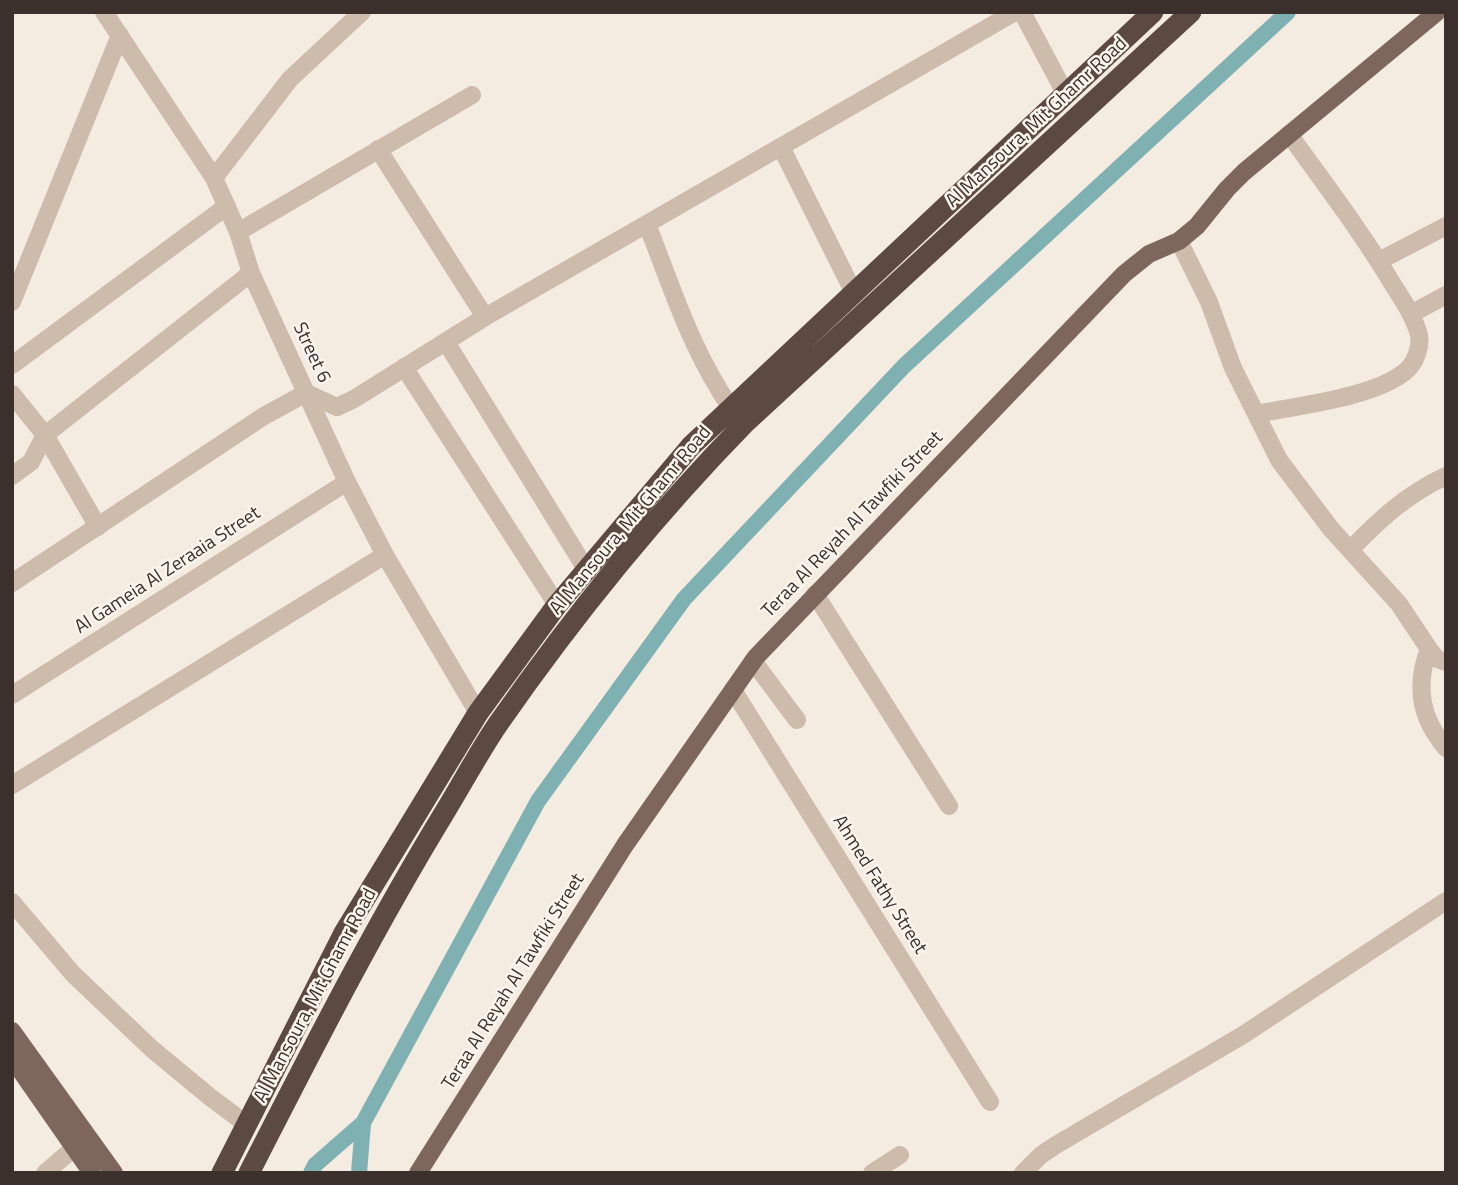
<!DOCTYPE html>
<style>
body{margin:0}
#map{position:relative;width:1458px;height:1185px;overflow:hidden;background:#f4ebe1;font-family:"Titillium Web",sans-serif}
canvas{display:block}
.frame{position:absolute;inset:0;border:14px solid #3b302b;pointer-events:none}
</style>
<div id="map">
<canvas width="1458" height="1185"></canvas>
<div class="frame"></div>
</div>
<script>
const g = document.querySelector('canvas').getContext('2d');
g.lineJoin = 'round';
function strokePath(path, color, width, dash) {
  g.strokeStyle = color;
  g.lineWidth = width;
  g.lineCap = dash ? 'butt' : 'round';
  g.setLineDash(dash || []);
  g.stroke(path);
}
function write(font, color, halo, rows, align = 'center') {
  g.font = font + ' "Titillium Web",sans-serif';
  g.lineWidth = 5;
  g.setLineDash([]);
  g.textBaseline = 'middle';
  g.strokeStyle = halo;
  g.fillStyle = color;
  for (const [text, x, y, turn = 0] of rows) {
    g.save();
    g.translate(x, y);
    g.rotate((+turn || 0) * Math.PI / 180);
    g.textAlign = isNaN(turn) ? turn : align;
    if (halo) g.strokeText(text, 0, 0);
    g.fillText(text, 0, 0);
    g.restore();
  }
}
strokePath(new Path2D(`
 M 311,1173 L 315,1165 L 363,1123 L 538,801 L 684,599 L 904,366 L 1288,12
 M 359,1173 L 363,1123`), '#7fb0b2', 16);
strokePath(new Path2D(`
 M 104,12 L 214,178 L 238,232 L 251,273 L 347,482 L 385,555 L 478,713
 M 1022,12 L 1065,93
 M 781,147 L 854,293
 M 378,149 L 485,317
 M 214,178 L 290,79 L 362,12
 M 647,224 C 672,288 692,352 731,408
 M 238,232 L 472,95
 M 1179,241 L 1209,302 L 1233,368 L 1279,460 L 1331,529 L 1399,604 L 1429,649 L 1437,659 L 1446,662
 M 1379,261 L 1446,226
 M 12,302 L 120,35
 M 1411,314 L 1446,295
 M 446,342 L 586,569
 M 12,365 L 227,206
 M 404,367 L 557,605
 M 12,394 L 45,435 L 98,527
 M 1256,414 C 1296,406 1379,397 1408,369 C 1416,361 1421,346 1419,335 C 1414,316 1402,299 1392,283 C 1361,231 1324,183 1289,134
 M 12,476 L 31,462 L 45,435 L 251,273
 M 1351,549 C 1380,519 1407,494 1446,476
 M 12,583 L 264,416 L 306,393 L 337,407 L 354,399 L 485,317 L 1015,12
 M 815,594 L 949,806
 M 1429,649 C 1415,685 1420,718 1446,748
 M 753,661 L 797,720
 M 733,690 L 990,1102
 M 12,695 L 347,482
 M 12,785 L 385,555
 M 12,902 L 73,974 L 152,1049 L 210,1097 L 246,1124
 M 45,1173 L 74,1148
 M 872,1173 L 900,1155
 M 1023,1173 L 1041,1155 L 1056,1145 L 1243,1035 L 1446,901`), '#cdbbac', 18);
strokePath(new Path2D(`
 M 12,1031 L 114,1173
 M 12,1058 L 92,1173
 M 418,1173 L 625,845 L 756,657 L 1124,274 L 1149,254 L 1179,241 L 1197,226 L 1227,189 L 1244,172 L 1437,12`), '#7d675c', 18);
strokePath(new Path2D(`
 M 222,1173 L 344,933 L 478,713 L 557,605 L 691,446 L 1153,12
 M 249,1173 C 312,1050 374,928 446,810 C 463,782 479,752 498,724 C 572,618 655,515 746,422 L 1191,12`), '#5c4a42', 21);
write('19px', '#3b302b', '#fbf5ee', [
 ["Al Mansoura, Mit Ghamr Road",1037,123,-43],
 ["Street 6",311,353,65],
 ["Al Mansoura, Mit Ghamr Road",631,521,-50],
 ["Teraa Al Reyah Al Tawfiki Street",853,525,-46],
 ["Al Gameia Al Zeraaia Street",168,571,-33],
 ["Ahmed Fathy Street",879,885,58],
 ["Teraa Al Reyah Al Tawfiki Street",514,982,-58],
 ["Al Mansoura, Mit Ghamr Road",316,996,-62]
]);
</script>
